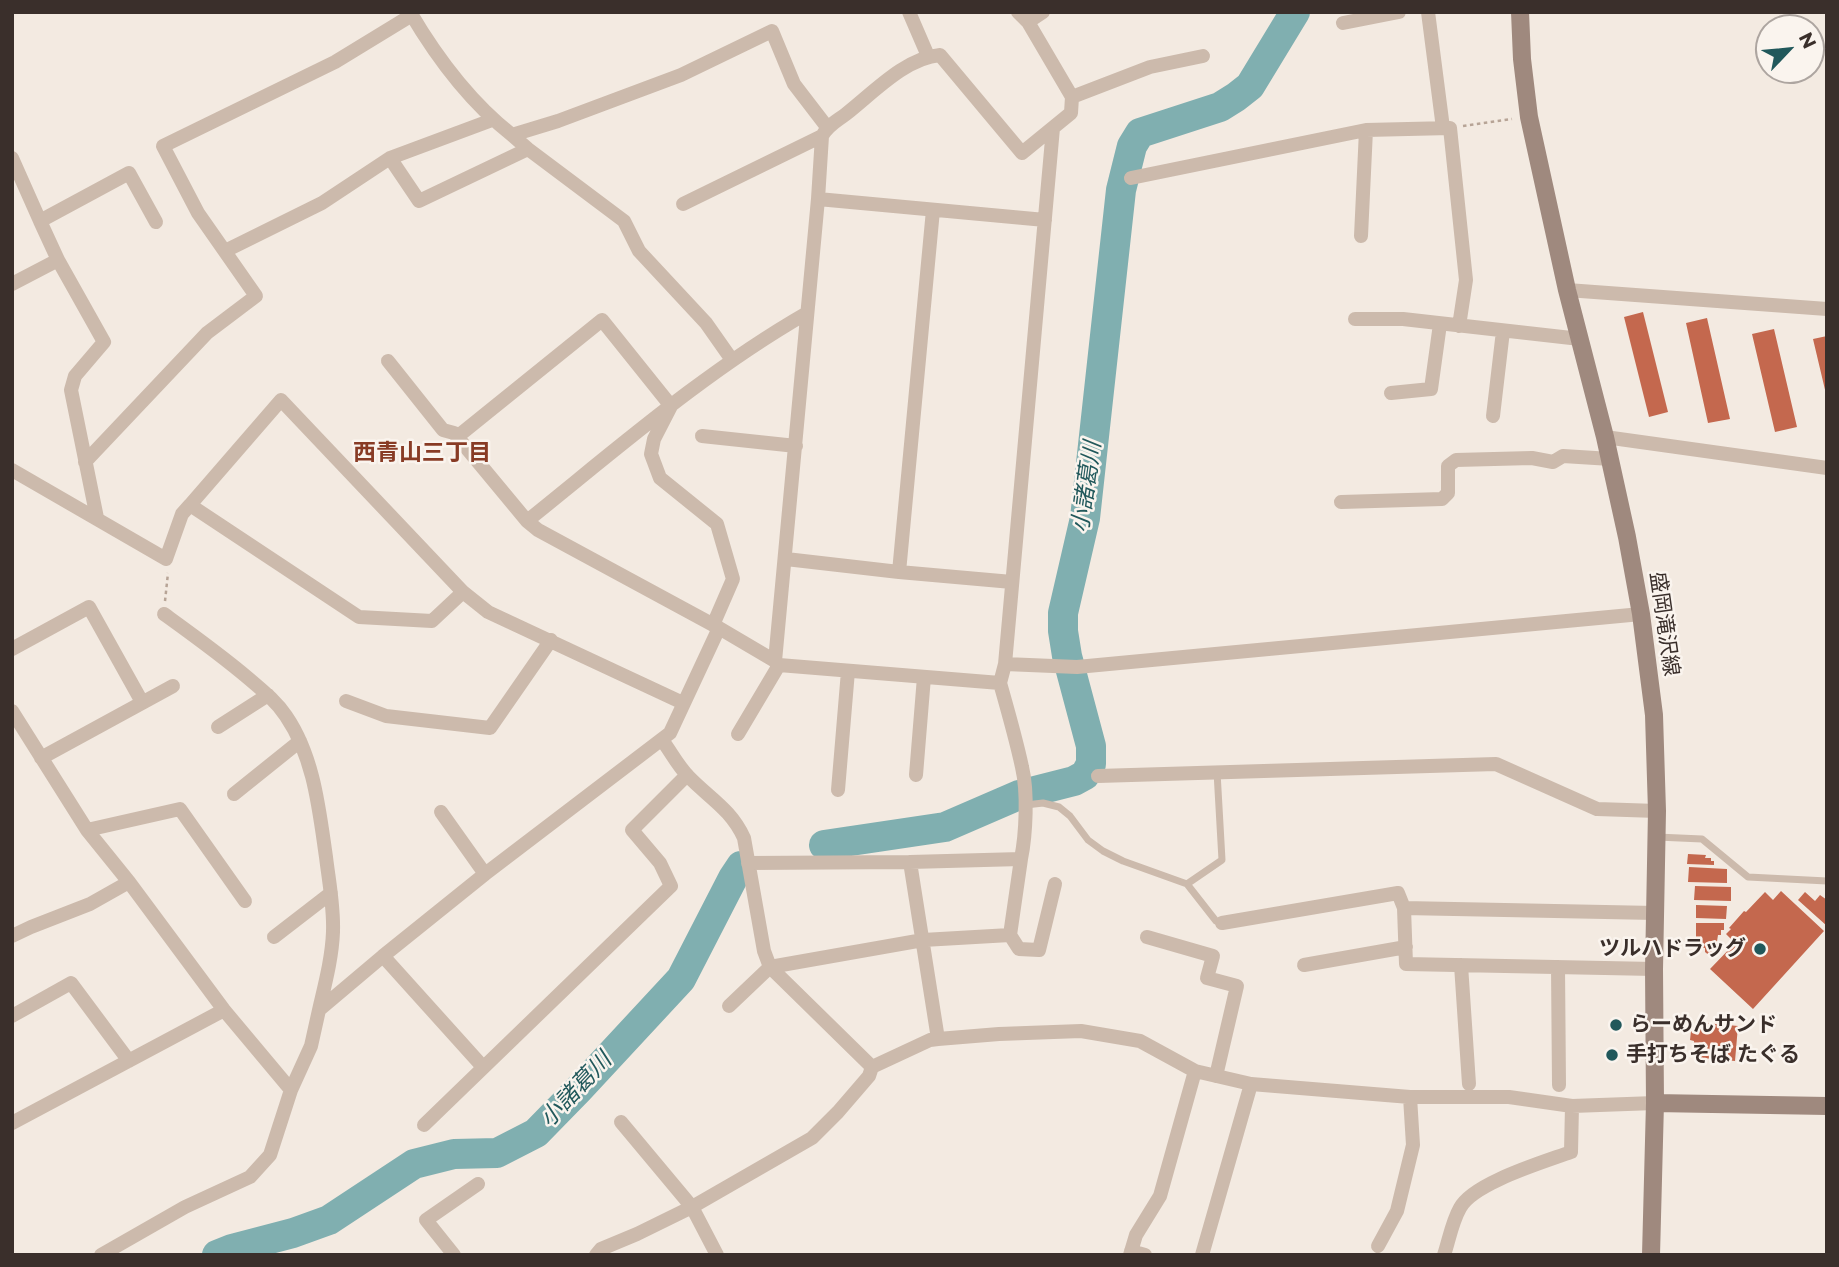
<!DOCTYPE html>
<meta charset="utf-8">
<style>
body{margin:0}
#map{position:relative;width:1839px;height:1267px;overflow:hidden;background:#f3eae1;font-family:Montserrat,sans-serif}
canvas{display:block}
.frame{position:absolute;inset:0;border:14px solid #3a2f2b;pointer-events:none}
.north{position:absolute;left:1755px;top:14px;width:70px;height:70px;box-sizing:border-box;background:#faf4ee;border:2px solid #ada5a0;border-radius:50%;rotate:64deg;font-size:19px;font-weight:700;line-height:28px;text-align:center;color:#3a2f2b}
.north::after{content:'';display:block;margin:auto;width:24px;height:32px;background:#21585b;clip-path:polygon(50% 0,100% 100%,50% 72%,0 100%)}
</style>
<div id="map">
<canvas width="1839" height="1267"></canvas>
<div class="frame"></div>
<div class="north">N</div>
</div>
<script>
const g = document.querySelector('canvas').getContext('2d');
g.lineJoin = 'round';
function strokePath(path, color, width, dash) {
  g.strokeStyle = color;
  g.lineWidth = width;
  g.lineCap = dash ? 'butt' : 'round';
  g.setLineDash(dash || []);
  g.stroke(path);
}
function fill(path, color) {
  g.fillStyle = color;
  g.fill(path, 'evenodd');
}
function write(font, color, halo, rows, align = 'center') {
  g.font = font + ' Montserrat,"Noto Sans JP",sans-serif';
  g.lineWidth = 5;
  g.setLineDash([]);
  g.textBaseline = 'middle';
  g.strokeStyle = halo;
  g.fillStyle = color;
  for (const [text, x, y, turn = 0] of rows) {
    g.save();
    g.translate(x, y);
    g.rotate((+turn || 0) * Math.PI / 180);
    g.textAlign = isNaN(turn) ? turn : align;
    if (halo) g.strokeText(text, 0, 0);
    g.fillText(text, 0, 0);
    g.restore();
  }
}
strokePath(new Path2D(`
 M 824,845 L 945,827 L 1019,795 L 1074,781 L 1085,775 L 1091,764 L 1091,746 L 1067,656 L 1063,631 L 1063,613 L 1085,518 L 1121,190 L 1132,146 L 1140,133 L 1220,107 L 1236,97 L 1250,86 L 1295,12
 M 217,1255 L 232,1249 L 293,1233 L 329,1220 L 414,1164 L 454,1154 L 497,1153 L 536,1133 L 578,1090 L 681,979 L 733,878 L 741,866`), '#80afb0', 30);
fill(new Path2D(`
 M 1643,312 L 1668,412 L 1649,417 L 1624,317 Z
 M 1707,318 L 1730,419 L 1708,423 L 1686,323 Z
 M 1774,329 L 1797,427 L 1775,432 L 1752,334 Z
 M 1827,336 L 1827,394 L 1826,394 L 1813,339 Z
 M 1688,854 L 1706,855 L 1705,858 L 1711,858 L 1711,861 L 1714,861 L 1714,865 L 1687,864 Z
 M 1689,867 L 1727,869 L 1727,883 L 1688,882 Z
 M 1695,886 L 1731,887 L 1731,901 L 1694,900 Z
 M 1781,891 L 1824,931 L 1753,1009 L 1710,969 L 1735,943 L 1726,934 L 1731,929 L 1729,928 L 1744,911 L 1746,912 L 1765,892 L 1773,900 Z
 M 1805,892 L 1815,901 L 1820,895 L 1827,900 L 1827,926 L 1798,900 Z
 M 1696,905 L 1727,906 L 1726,919 L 1696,918 Z
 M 1696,923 L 1724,923 L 1724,930 L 1721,930 L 1721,935 L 1718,935 L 1716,948 L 1713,948 L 1713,952 L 1710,956 L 1705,952 L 1705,948 L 1696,948 Z
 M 1696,1022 L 1738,1026 L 1735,1061 L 1693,1057 L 1694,1041 L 1690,1040 L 1691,1031 L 1695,1031 Z`), '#c4684e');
strokePath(new Path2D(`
 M 1463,126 L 1512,119
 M 165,601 L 168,573`), '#b7a496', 2.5, [3.5, 3.5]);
strokePath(new Path2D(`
 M 1026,805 L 1043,803 L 1059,807 L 1070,816 L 1088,840 L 1103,851 L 1123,861 L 1187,884 L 1222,860 L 1217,772
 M 1657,837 L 1702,839 L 1748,877 L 1827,881
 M 1187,884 L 1216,921 L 1222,923`), '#ccbaac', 7);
strokePath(new Path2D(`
 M 410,12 C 437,58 470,102 512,135 L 558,121 L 681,75 L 772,31 L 794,84 L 827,127
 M 909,12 L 928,56
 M 1428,12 L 1443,128
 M 1028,22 L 1043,12
 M 1343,23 L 1399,12
 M 1072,97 L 1150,67 L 1203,56
 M 512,135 L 528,149 L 624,221 L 639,251 L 706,323 L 732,360
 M 12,158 L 40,221
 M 390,158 L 419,201 L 528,149
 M 1131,178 L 1366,130 L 1450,128 L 1466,280 L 1459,326
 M 818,199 L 1045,220
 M 683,204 L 822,136
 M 1361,236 L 1366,130
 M 225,251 L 322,203 L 390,158 L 492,120
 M 12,284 L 58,260
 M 1567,290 L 1827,309
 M 1355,319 L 1403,319 L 1580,339
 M 388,361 L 443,430 L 454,433 L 527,521 L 538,530 L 719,628
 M 1391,393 L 1431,389 L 1440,324
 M 1493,416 L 1503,331
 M 702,436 L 796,446
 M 457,437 L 602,320 L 671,406 L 654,439 L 651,454 L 660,478 L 717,524 L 733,579 L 713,625
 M 1605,437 L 1827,468
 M 85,462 L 207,333 L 256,296 L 198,213 L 163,146 L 335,62 L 412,15
 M 12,470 C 63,500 115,529 166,559 L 182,514 L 190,505 L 359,617 L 432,621 L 463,592 L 488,612 L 683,703
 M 1341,502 L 1442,499 L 1448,493 L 1448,466 L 1456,460 L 1532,458 L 1553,462 L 1563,456 L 1611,459
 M 190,505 L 281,400 L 463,592
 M 97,518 L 71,390 L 75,376 L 104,342 L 58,260 L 40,221 L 129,173 L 156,222
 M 527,521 C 618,448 706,371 807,313
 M 786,559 L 899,572 L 1012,582
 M 899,572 L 933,210
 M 164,614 C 193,635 221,655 248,678 C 262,690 276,701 286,716 C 314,757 319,809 326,857 C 329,882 334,907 333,932 C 332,958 325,984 319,1010
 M 12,649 L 89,607 L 142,702
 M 775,661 L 818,199 L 822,136 C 828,125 837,121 846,114 C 873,93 905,58 940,55 L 1022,153 L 1071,113 L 1072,97 L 1028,22 L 1018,12
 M 1005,664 L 1077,667 L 1641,614
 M 346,701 L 386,716 L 490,728 L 551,640
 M 12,711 L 87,830 L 129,882 L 224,1010 L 291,1090
 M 218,727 L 268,695
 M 738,734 L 779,665
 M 662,740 C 671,752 678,766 688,776 C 709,798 731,809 744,838 L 764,951 L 770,967 L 872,1067
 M 41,758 L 173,686
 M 916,775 L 924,677
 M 1098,776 L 1496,764 L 1597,809 L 1657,811
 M 838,790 L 848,671
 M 234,794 L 300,741
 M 441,812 L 485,874
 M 87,830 L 180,809 L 245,901
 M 748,863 L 910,862
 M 1404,908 L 1655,913
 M 1222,923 L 1398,893 L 1404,908 L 1406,964 L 1654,969
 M 1010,935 L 1021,859
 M 12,936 L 31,927 L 90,904 L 129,882
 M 274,937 L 331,893
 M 1147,937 L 1213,956 L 1207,978 L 1237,986 L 1216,1076
 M 383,956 L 483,1067
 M 1304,965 L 1406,947
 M 1461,965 L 1469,1084
 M 1558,967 L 1559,1085
 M 729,1006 L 770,967 L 923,940 L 1010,935 L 1019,949 L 1039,950 L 1055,884
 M 12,1016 L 71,983 L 129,1061
 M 938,1039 L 910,862 L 1021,859 C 1026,834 1028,792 1022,767 C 1016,739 1008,711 1000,683
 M 621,1122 L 692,1207 L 717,1255
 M 12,1123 L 224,1010
 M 424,1125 L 671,886 L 660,863 L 632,830 L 687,775
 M 1378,1246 L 1397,1211 L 1413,1145 L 1410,1097
 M 1131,1251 L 1145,1255
 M 101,1255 L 185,1207 L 250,1177 L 270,1155 L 291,1090 L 311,1046 L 319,1010 L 383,956 L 485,874 L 670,733 L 719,628 L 775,661 L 779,665 L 1000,683 L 1005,664 L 1053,128
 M 454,1255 L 426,1220 L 478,1184
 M 596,1255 L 601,1249 L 637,1234 L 692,1207 L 812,1138 L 838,1112 L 869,1076 L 872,1067 L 930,1040 L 938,1039 L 999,1034 L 1081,1031 L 1140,1041 L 1195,1071 L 1251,1084 L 1410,1097 L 1509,1097 L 1572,1106 L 1655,1103
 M 1130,1255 L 1136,1235 L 1160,1196 L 1195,1071
 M 1202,1255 L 1251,1084
 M 1444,1255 C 1449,1240 1452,1222 1460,1208 C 1473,1183 1544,1162 1571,1152 L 1572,1106`), '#ccbaac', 14);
strokePath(new Path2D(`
 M 1520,12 L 1522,59 L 1529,117 L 1567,290 L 1605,437 L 1627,537 L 1641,614 L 1654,715 L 1657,811 L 1654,969 L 1655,1103 L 1651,1255
 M 1655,1103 L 1827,1106`), '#9f897e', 18);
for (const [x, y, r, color] of [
 [1760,949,7,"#21585b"],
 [1616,1025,7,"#21585b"],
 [1612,1055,7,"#21585b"]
]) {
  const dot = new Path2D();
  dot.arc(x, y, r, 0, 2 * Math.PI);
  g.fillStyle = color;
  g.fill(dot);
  strokePath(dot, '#faf4ee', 2.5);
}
write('21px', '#3a2f2b', '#faf4ee', [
 ["盛岡滝沢線",1664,624,82]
]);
write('bold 21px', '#3a2f2b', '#faf4ee', [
 ["ツルハドラッグ",1746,949,"right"],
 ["らーめんサンド",1630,1025],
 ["手打ちそば たぐる",1626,1055]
], 'left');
write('bold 23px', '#883b25', '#faf4ee', [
 ["西青山三丁目",422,453]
]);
write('italic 23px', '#21585b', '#faf4ee', [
 ["小諸葛川",1087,487,-82],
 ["小諸葛川",576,1090,-47]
]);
</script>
